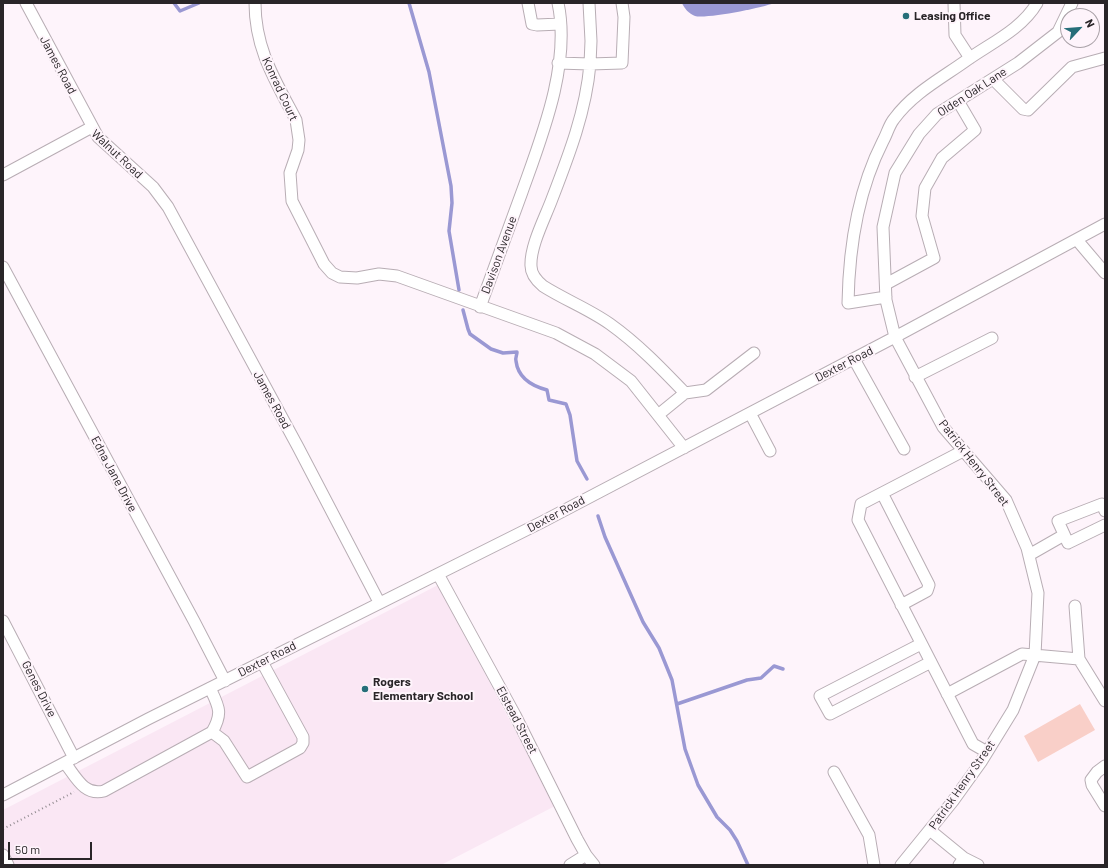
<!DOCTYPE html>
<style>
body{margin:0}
#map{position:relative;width:1108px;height:868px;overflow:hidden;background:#fef4fb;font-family:Barlow,sans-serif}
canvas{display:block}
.frame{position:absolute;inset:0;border:4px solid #292528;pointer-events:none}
.north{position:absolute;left:1060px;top:8px;width:40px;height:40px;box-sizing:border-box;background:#fef4fb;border:1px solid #a9a1a7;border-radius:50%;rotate:64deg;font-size:11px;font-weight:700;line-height:16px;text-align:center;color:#292528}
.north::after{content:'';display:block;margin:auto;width:14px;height:18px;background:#266e79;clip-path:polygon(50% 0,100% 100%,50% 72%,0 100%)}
.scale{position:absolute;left:8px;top:842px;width:84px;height:18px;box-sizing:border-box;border:2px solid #292528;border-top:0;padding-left:5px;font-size:12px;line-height:14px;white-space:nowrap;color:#292528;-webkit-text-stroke:3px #fef4fb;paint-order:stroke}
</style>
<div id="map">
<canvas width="1108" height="868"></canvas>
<div class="frame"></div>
<div class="north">N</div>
<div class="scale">50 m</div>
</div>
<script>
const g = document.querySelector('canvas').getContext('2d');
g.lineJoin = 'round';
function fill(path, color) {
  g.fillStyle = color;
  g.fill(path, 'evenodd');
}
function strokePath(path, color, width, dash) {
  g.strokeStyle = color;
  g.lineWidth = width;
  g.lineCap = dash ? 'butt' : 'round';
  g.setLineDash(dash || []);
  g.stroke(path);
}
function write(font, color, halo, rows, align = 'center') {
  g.font = font + ' Barlow,sans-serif';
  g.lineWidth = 4;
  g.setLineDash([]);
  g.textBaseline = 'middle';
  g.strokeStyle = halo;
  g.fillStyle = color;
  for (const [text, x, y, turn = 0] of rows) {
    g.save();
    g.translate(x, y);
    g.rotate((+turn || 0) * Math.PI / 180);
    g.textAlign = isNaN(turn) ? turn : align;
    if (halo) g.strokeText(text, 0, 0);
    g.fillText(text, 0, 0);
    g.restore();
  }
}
fill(new Path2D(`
 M 438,585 L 555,806 L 441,865 L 3,865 L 3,810 Z`), '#fae7f4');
fill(new Path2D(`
 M 1080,704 L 1095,730 L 1038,762 L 1024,736 Z`), '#f9cfc8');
fill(new Path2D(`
 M 682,3 L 774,3 C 762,8 706,19 695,16 C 689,14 684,8 682,3 Z`), '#9a98d3');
strokePath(new Path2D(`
 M 174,3 L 180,11 L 199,3
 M 409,3 L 429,72 L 451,186 L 452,203 L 449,231 L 459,290
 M 463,310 L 468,329 L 470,334 L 491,349 L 503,353 L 517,352 C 517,355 515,358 516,361 C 518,378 532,386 547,390 L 549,400 L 566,404 L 570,415 L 577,461 L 587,479
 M 598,516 L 605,537 L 643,622 L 659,648 L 672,680 L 685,749 L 698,785 L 717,817 L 730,830 L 737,841 L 748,865
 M 677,704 L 747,680 L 761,678 L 774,666 L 783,669`), '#9a98d3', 3.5);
const minor = new Path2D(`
 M 26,3 L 98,137 L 153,187 L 168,207 L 298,447 L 379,602
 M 255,3 C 255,49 275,80 296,120 L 299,140 L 298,150 L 290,173 L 292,201 L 324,264 L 332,273 L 340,277 L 357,278 L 379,274 L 397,276 L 556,333 L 595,354 L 631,381 L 684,448
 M 528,3 L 532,24 L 537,25 L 560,24
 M 589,3 L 591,41 L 590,64 L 622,63 L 624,17 L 622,3
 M 954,3 L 955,35 L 970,58
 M 558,63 L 590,64 C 586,111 569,155 552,199 C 545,218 530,246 531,266 C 531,274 537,281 543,286 C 565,300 589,309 610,324 C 638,344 661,368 685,393 L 658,415
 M 993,79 L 1023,109 L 1028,110 L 1072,67 L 1105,58
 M 3,175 L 92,127
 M 1077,240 L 1105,273
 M 3,267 L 194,621 L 225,681
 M 886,284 L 934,258 L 922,216 L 925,188 L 942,158 L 975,130 L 958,101
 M 886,297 L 848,303 C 849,248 858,190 883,141 C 887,134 889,125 894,119 C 913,93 942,78 967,60 C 991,43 1022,29 1037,3
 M 480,307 C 494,269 508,230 522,192 C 542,136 571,64 558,3
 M 854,359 L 904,449
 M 915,377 L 992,338
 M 685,393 L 706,390 L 754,353
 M 750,413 L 770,451
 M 963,451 L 861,504 L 858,520 L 973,744 L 987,752
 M 882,493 L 929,585 L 927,591 L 901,605
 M 1105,511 L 1102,504 L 1058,521 L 1068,543 L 1105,525
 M 1029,555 L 1064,535
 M 438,574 L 515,715 L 577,839 L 586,855 L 594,865
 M 1075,606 L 1079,659 L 1105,701
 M 3,621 L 74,758
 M 921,644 L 820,696 L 830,714 L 931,662
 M 210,688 C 219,707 223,713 212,732
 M 947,694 L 1022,654 L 1079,659
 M 65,763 C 76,777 84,796 104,791 L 212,732 L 224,741 L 247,777 L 300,748 L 303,743 L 303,737 L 262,662
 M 1105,766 L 1097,772 L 1091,780 L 1092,785 L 1105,806
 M 834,772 L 869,835 L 874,865
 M 3,795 L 148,719 L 542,522 L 895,337 L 1105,224
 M 931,831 L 964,858 L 959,865
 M 3,855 L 8,865
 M 964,858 L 978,865
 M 570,865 L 586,855
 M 901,865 L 953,801 L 981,762 L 1013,710 L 1035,655 L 1038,593 L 1027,548 L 1006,500 L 943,427 L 895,337 L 886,300 L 883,227 L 895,173 L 919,134 L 937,114 L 1018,63 L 1058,32 L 1072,3`);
strokePath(minor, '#b8adb4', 13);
strokePath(new Path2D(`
 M 3,829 L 74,792`), '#938c91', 2, [1, 3]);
strokePath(minor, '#fff', 11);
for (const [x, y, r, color] of [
 [906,16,4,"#266e79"],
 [365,689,4,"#266e79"]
]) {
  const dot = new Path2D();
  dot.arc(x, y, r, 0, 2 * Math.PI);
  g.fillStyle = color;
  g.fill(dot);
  strokePath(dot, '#fef4fb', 1.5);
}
write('bold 12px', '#292528', '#fef4fb', [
 ["Leasing Office",914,16],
 ["Rogers",373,682],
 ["Elementary School",373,696]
], 'left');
write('12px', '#292528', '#fef4fb', [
 ["James Road",58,65,62],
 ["Konrad Court",280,89,65],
 ["Olden Oak Lane",972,92,-33],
 ["Walnut Road",117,154,43],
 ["Davison Avenue",499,255,-70],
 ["Dexter Road",844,364,-27],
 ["James Road",272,400,61],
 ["Patrick Henry Street",974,463,52],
 ["Edna Jane Drive",114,474,62],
 ["Dexter Road",556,514,-28],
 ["Dexter Road",267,659,-27],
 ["Genes Drive",39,689,63],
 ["Elstead Street",517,720,62],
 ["Patrick Henry Street",962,785,-55]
]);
</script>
